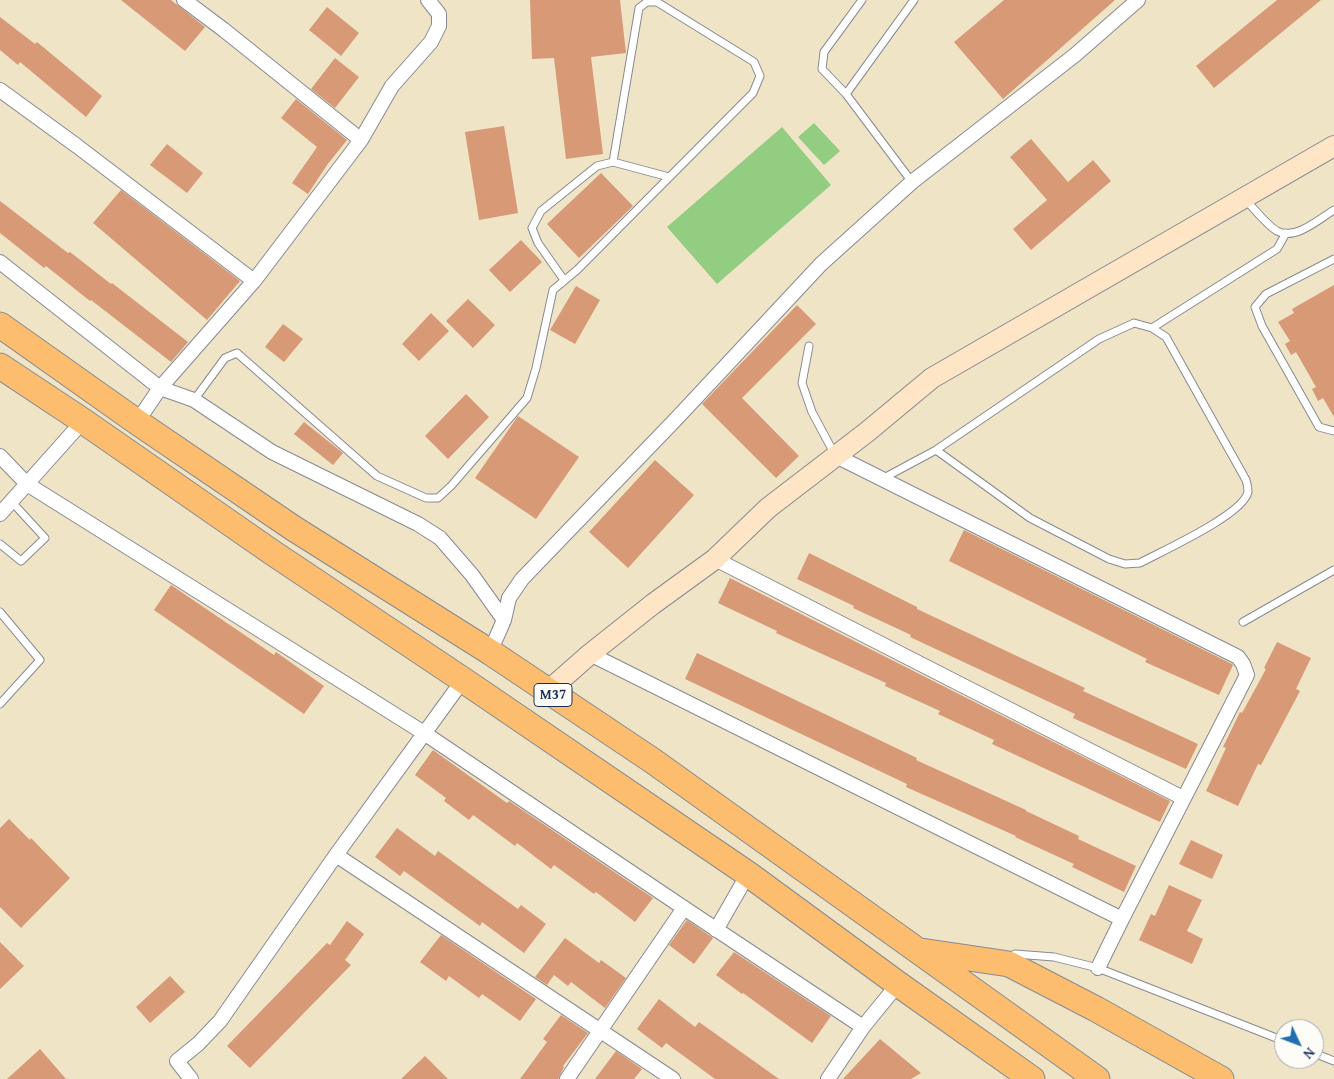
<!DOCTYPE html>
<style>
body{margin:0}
#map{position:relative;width:1334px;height:1079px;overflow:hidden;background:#f0e4c7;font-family:"Gentium Book Plus",serif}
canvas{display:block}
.north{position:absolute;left:1274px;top:1019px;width:50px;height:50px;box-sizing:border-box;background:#fdfcf7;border:1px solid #a3aaba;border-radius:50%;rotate:133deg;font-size:14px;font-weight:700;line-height:20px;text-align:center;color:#1b2f5e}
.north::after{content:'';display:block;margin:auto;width:18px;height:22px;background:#1f6fb2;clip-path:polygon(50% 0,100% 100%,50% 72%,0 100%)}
</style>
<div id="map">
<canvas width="1334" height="1079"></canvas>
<div class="north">N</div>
</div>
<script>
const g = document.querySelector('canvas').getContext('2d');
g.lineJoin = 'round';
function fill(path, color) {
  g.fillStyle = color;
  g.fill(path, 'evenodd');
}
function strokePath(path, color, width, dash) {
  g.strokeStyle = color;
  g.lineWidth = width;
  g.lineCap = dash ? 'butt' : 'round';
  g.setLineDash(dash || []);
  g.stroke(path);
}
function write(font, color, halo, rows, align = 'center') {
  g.font = font + ' "Gentium Book Plus",serif';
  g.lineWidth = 5;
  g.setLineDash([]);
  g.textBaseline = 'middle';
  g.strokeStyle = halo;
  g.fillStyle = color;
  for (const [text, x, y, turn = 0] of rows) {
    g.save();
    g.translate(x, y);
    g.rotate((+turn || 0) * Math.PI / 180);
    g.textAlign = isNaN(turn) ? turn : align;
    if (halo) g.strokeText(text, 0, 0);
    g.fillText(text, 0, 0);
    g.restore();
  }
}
fill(new Path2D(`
 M 814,123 L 840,151 L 824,165 L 798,137 Z
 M 782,127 L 831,185 L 717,284 L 667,227 Z`), '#92cd82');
fill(new Path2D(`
 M 121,0 L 171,0 L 205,27 L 185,51 Z
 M 530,0 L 620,0 L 626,53 L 591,57 L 603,154 L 566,159 L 554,58 L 532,59 Z
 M 1004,0 L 1115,0 L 1003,99 L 954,42 Z
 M 1277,0 L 1321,0 L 1214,88 L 1196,66 Z
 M 327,7 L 359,33 L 341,56 L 309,30 Z
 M 0,17 L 35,44 L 37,42 L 102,96 L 86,117 L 20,62 L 18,65 L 0,50 Z
 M 335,58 L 359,77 L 335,108 L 311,89 Z
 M 296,99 L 347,140 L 327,165 L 308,194 L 292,183 L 317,147 L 281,118 Z
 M 504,126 L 518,213 L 479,220 L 465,132 Z
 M 1031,139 L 1068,182 L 1093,160 L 1111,181 L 1031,250 L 1013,229 L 1047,200 L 1010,157 Z
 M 167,144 L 203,173 L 187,193 L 150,165 Z
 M 601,173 L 633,206 L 579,258 L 547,224 Z
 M 121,190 L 240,281 L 207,320 L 93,223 Z
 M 0,201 L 68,253 L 70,252 L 111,284 L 112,283 L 188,342 L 171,362 L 91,300 L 90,301 L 46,266 L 44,268 L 0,233 Z
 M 521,240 L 542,262 L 510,292 L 489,270 Z
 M 1334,285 L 1334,417 L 1323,398 L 1318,401 L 1312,389 L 1316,387 L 1296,352 L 1291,355 L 1285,344 L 1290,341 L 1278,322 L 1294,313 L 1292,309 Z
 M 576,286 L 600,300 L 575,344 L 550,330 Z
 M 468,299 L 495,325 L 473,348 L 446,321 Z
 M 797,305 L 816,324 L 742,398 L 799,456 L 776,478 L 702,404 Z
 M 431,313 L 449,331 L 419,361 L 402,344 Z
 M 283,324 L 303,339 L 284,362 L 265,347 Z
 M 466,394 L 489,417 L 448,459 L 425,436 Z
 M 518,416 L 579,457 L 536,519 L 475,478 Z
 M 304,422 L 343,453 L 333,465 L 294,434 Z
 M 655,460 L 694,495 L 628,568 L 589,532 Z
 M 964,530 L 1232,664 L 1233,665 L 1219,695 L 1145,662 L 1147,659 L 949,561 Z
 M 809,553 L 917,607 L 917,609 L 1085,688 L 1083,691 L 1198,744 L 1186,769 L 1073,718 L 1075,714 L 910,637 L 911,635 L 853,608 L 854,606 L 797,579 Z
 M 730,578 L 1170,801 L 1160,822 L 992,744 L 994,740 L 938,714 L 940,711 L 885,686 L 886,683 L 776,633 L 777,631 L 718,603 Z
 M 171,585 L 274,655 L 276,652 L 324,686 L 304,714 L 154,610 Z
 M 1277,642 L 1311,658 L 1296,689 L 1300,691 L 1261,765 L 1258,764 L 1238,806 L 1206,791 L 1226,748 L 1223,747 L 1240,712 L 1242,713 L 1266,669 L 1264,668 Z
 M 697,653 L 917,758 L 916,760 L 1026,810 L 1026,811 L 1079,836 L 1078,839 L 1136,866 L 1124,892 L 1072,867 L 1074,864 L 1015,837 L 1016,836 L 906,787 L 907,784 L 685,679 Z
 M 433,750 L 507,803 L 509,801 L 653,898 L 635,922 L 596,892 L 594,894 L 554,865 L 551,869 L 517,843 L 515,846 L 473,815 L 469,820 L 444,801 L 446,798 L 415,775 Z
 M 9,819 L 30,840 L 31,838 L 70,878 L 21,928 L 0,907 L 0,828 Z
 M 397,828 L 435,856 L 438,851 L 518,909 L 521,905 L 546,924 L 524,953 L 482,922 L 480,926 L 404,871 L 400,876 L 375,857 Z
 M 1191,840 L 1223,855 L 1212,879 L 1179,864 Z
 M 1169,885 L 1202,900 L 1187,931 L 1203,939 L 1192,964 L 1139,940 L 1151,914 L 1155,916 Z
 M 687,920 L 713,938 L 694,964 L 669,945 Z
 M 347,921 L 364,934 L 345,960 L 351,965 L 250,1068 L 227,1046 L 327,943 L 330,945 Z
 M 441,935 L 536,999 L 520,1021 L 482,994 L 479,998 L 449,976 L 446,981 L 420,962 Z
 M 565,938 L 599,963 L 601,960 L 626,978 L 605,1008 L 571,982 L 568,986 L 554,975 L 547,985 L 535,977 Z
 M 0,942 L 24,966 L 0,989 Z
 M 734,952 L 831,1016 L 812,1043 L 743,993 L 742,994 L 716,975 Z
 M 170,976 L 185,992 L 150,1023 L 136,1007 Z
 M 659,999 L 695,1027 L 699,1022 L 779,1079 L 715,1079 L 666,1043 L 662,1048 L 637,1029 Z
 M 561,1015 L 588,1033 L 563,1066 L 564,1067 L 558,1079 L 520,1079 L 547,1042 L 543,1039 Z
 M 880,1039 L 921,1073 L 911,1079 L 843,1079 Z
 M 40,1049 L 66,1079 L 7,1079 Z
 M 616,1051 L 642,1069 L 634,1079 L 595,1079 Z
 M 425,1056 L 448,1079 L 401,1079 Z`), '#d79976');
const lane = new Path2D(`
 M 862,0 L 824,52 L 822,69 L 846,94 L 912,182
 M 846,94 L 914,0
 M 613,162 L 669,177
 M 1246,200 C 1253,208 1269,227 1277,231 C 1295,241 1319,219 1334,210
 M 1334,259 L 1266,294 L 1255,307 L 1262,326 L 1319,427 L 1334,431
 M 1152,328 L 1277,249 L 1286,233
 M 809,346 L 802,383 L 812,412 L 835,455
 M 194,400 L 225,358 L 237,353 L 377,476 L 426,498 L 438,498 L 451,486 L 527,398 L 536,368 L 553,290 L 577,270 L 753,93 L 760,76 L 754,62 L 657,2 L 647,2 L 639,8 L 613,162 L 597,166 L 541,211 L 532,228 L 538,243 L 564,280
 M 882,479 L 936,450 L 1099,339 L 1134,323 L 1152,328 L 1166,337 L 1246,480 C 1247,483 1248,489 1248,492 C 1243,515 1162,551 1140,563 L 1125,564 L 1109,559 L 1030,518 L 936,450
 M 0,544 L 21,561 L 45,538 L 11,501
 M 0,612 L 40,660 L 0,704
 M 1243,622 L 1334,570
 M 1015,954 L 1054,957 L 1098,968 L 1284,1041
 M 1314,1053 L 1334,1061`);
const street = new Path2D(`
 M 184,0 L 224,30 L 361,140
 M 0,90 L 77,146 L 254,281
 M 0,262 L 160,388 L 194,400 L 272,452 L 418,524 L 440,538 L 472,575 L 504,620
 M 137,422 L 160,388 L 254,281 L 361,140 L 392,86 L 431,42 L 439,26 L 439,14 L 428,0
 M 0,456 L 27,484 L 424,733 L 684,908 L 863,1027
 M 836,456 L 1238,657 L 1243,664 L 1247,675 L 1122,919 L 1098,968
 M 0,514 L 83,421
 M 715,559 L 1183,798
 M 490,652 L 504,620 L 509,598 L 522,579 L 677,418 L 821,264 L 912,182 L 1075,55 L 1138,0
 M 590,654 L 1122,919
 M 336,855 L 673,1079
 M 716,930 L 748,874
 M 191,1079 L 177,1061 L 198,1044 L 220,1021 L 336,855 L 463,680
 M 567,1079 L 684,908
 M 828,1079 L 863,1027 L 898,984`);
const secondary = new Path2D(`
 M 548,691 L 590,654 L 653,604 L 715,559 L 768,508 L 867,432 L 932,378 L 1334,146`);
const highway = new Path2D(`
 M 0,325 L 137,422 L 293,528 L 490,652 L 653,761 L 1097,1079
 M 0,366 L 83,421 L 273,553 L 463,680 L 748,874 L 898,984 L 1032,1079
 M 921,951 L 1009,964 L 1096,1009 L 1221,1079`);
strokePath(lane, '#868a92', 9);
strokePath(street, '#868a92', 16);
strokePath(secondary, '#868a92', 22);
strokePath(highway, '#868a92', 27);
strokePath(lane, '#fff', 7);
strokePath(street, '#fff', 14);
strokePath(secondary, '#fee5c5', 20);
strokePath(highway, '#fcbd6e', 25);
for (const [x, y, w] of [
 [553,695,38]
]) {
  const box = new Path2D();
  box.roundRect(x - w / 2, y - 11.5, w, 23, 4);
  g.fillStyle = '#fdfcf7';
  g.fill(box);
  strokePath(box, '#1b2f5e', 1);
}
write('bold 14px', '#1b2f5e', null, [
 ["M37",553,695]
]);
</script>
